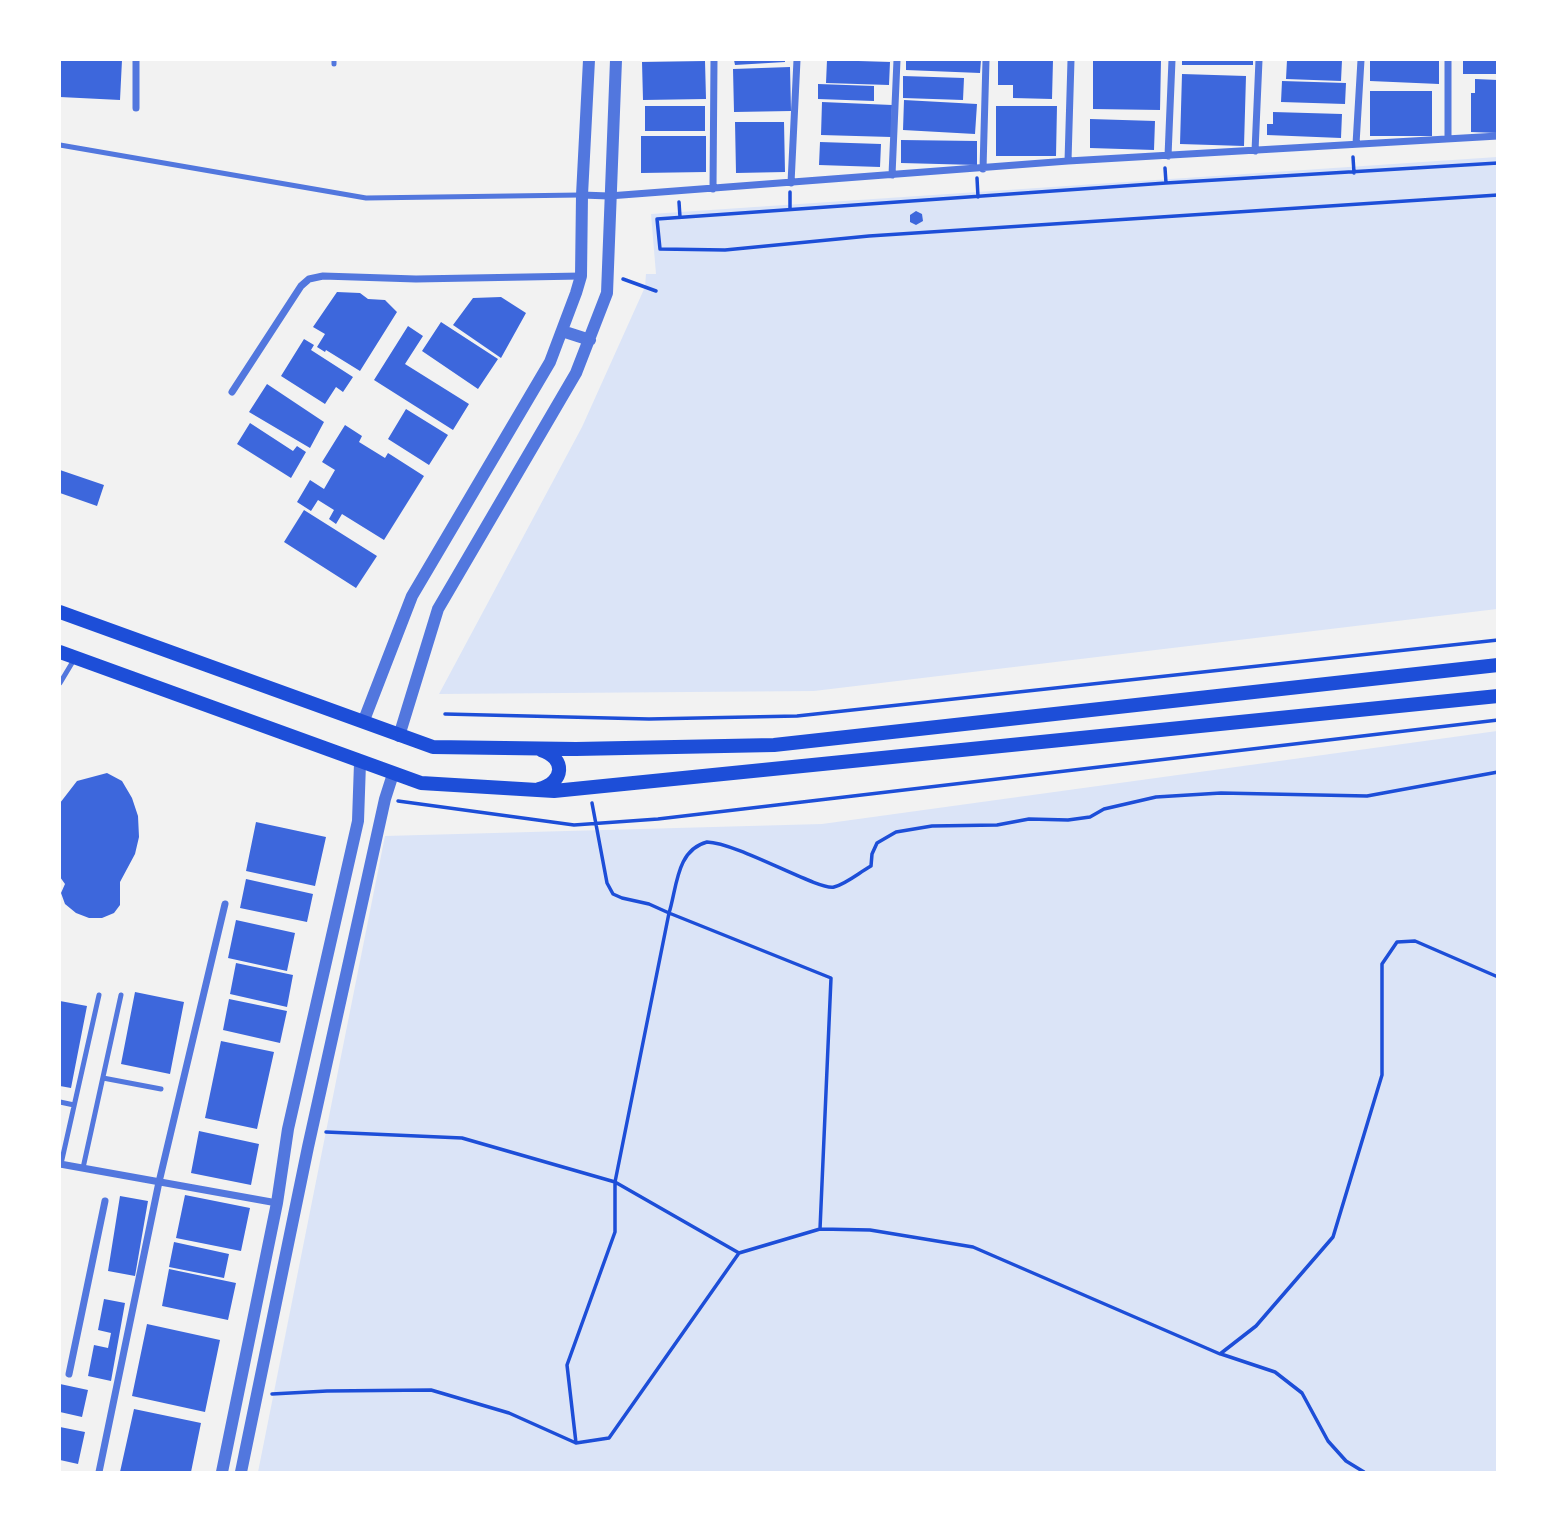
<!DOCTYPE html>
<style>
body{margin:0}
#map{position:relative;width:1557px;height:1532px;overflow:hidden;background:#f2f2f2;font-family:"Exo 2",sans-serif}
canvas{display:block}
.frame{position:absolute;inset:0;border:61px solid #fff;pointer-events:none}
</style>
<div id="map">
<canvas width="1557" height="1532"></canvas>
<div class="frame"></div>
</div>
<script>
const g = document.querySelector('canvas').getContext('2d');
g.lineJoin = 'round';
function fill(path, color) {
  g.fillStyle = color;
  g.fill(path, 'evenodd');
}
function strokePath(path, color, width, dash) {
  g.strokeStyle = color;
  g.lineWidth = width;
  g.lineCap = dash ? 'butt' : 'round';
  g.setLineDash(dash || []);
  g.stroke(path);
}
fill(new Path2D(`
 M 1497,157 L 1497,609 L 814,691 L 439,694 L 582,427 L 645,287 L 646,274 L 656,274 L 651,214 Z
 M 1497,731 L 1497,1472 L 258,1472 L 385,836 L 822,824 Z`), '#dbe4f7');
fill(new Path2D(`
 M 60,60 L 122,60 L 120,100 L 60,97 Z
 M 734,60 L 785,60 L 785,62 L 735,65 Z
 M 827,60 L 890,62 L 889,85 L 826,83 Z
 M 906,60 L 981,60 L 980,73 L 906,70 Z
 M 998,60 L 1053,60 L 1052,99 L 1013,98 L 1013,85 L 998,85 Z
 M 1093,60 L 1161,60 L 1160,110 L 1093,109 Z
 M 1182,60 L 1253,60 L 1253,65 L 1182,65 Z
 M 1287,60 L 1342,60 L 1341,81 L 1286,79 Z
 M 1370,60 L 1439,60 L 1439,84 L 1370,81 Z
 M 1463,60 L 1498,60 L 1498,74 L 1463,74 Z
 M 705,61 L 706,99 L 643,100 L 642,62 Z
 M 790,67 L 791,111 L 734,112 L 733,69 Z
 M 1182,74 L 1246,76 L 1244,146 L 1180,144 Z
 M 903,76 L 964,78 L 963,100 L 903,98 Z
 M 1475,79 L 1498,80 L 1498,133 L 1471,132 L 1471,93 L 1475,93 Z
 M 1282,81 L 1346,83 L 1345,104 L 1281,102 Z
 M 818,84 L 874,86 L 874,101 L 818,99 Z
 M 1370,91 L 1432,91 L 1432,136 L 1370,136 Z
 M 904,100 L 977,104 L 975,134 L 903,130 Z
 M 822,102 L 892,105 L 891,137 L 821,135 Z
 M 645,106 L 705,106 L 705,131 L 645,131 Z
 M 996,106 L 1057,106 L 1056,156 L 996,156 Z
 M 1273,112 L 1342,114 L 1341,138 L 1267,135 L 1267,124 L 1273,124 Z
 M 1090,119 L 1155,121 L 1154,150 L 1090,148 Z
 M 735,122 L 784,122 L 785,172 L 736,173 Z
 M 641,136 L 706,136 L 706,172 L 641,173 Z
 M 901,140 L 977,141 L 977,165 L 901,163 Z
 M 820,142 L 881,144 L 880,167 L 819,165 Z
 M 916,211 L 922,214 L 923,221 L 916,225 L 910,222 L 910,215 Z
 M 337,292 L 360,293 L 368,299 L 385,300 L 397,312 L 360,371 L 326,350 L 325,352 L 317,347 L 325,334 L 313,327 Z
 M 501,297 L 526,313 L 501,358 L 453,325 L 473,298 Z
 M 441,322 L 498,359 L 478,389 L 422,351 Z
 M 408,326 L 423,336 L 405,364 L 469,404 L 453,430 L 374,380 Z
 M 304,339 L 314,345 L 311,350 L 353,377 L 343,392 L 336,387 L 325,404 L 281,376 Z
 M 267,384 L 324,422 L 310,448 L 249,412 Z
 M 406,409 L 448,435 L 429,465 L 388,439 Z
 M 250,423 L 293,451 L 297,446 L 306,452 L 291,478 L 237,444 Z
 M 345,425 L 362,436 L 359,442 L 385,458 L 388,453 L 424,476 L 384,540 L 342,514 L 336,524 L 329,519 L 334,510 L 318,500 L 311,511 L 297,502 L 310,480 L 324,489 L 335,470 L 322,462 Z
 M 60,470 L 104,485 L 97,506 L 60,493 Z
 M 304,510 L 377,556 L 356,588 L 284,542 Z
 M 107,773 L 122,781 L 132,798 L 138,816 L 139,837 L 135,854 L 120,882 L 120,905 L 114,913 L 102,918 L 89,918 L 76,913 L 65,904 L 61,893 L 65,884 L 60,877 L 60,803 L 77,781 Z
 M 256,822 L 326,837 L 315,886 L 246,871 Z
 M 246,879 L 313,894 L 307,922 L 240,908 Z
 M 236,920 L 295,933 L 287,971 L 228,958 Z
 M 236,963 L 293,975 L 287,1007 L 230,994 Z
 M 135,992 L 184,1002 L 170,1074 L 121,1064 Z
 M 229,999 L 287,1011 L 280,1043 L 223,1030 Z
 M 60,1001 L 87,1006 L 71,1088 L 60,1086 Z
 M 221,1041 L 274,1052 L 257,1129 L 205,1118 Z
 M 199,1131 L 259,1144 L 251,1185 L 191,1173 Z
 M 185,1195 L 250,1208 L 241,1251 L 176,1238 Z
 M 120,1196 L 148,1201 L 135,1276 L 108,1271 Z
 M 174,1242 L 229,1254 L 224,1278 L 169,1267 Z
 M 169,1269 L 236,1283 L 228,1320 L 162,1306 Z
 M 104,1299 L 125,1303 L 111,1381 L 88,1376 L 94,1345 L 108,1348 L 111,1333 L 98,1330 Z
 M 147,1324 L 220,1340 L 205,1412 L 132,1396 Z
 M 60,1384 L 88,1390 L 82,1417 L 60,1412 Z
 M 134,1409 L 201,1423 L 191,1472 L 120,1472 Z
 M 60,1427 L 85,1432 L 78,1464 L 60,1460 Z`), '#3d67dc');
strokePath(new Path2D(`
 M 1353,157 L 1354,173
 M 1498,163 L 1166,183 L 657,219 L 660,249 L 725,250 L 869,236 L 1498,195
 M 1165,168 L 1166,183
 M 977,178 L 978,197
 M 790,192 L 790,209
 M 679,202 L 680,217
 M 623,279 L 656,291
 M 445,714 L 649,719 L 797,716 L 1498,640
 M 398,801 L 574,825 L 658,819 L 1498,720
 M 592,803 L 607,883 L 613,894 L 622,898 L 649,904 L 669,913 C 677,888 676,850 707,842 C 738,843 819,891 834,887 C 846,884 860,872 871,866 L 872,854 L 877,843 L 896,832 L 932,826 L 997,825 L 1029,819 L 1068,820 L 1090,817 L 1104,809 L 1156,797 L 1221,793 L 1367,796 L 1498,772
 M 326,1132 L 462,1138 L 615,1182 L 615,1232 L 567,1365 L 576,1443
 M 739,1253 L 615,1182 L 669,913 L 831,978 L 820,1229
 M 1221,1354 L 1275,1372 L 1302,1393 L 1328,1441 L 1346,1461 L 1364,1472
 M 272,1394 L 327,1391 L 431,1390 L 509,1413 L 576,1443 L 609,1438 L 739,1253 L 820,1229 L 870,1230 L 973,1247 L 1220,1354 L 1256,1326 L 1333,1237 L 1382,1075 L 1382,964 L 1397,942 L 1415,941 L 1498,977`), '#1d4ed8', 3.5);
strokePath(new Path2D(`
 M 334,64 L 334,60
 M 60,145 L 366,198 L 580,195
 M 60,683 L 75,658
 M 103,1078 L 161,1089
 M 60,1102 L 74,1105
 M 61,1164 L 99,995
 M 83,1168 L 121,995`), '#5277de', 5);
strokePath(new Path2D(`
 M 1448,60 L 1448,139
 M 136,108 L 136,60
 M 1356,144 L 1361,60
 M 1255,151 L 1259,60
 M 1168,156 L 1172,60
 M 1068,161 L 1071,60
 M 983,169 L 986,60
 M 892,175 L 897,60
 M 791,183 L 797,60
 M 713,189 L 714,60
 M 582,195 L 609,196 L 1068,161 L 1498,136
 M 232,392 L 301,286 L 309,279 L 323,276 L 416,279 L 581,276
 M 60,1164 L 277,1203
 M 69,1374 L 105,1201
 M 99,1472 L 159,1182 L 225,904`), '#5277de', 7);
strokePath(new Path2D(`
 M 562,331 L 590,340
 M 364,720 L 412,596 L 550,362 L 576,293 L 581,276 L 582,195 L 589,60
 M 399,736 L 438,609 L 576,373 L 607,293 L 616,60
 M 222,1472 L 277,1203 L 288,1129 L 358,821 L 360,763
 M 241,1472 L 308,1147 L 385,799 L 393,774`), '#5277de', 12);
strokePath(new Path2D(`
 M 60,612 L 433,747 L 576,749 L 774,745 L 1498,665
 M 60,652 L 421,783 L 554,791 L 1498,696
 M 539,789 C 565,782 566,758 541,750`), '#1d4ed8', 14);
</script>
